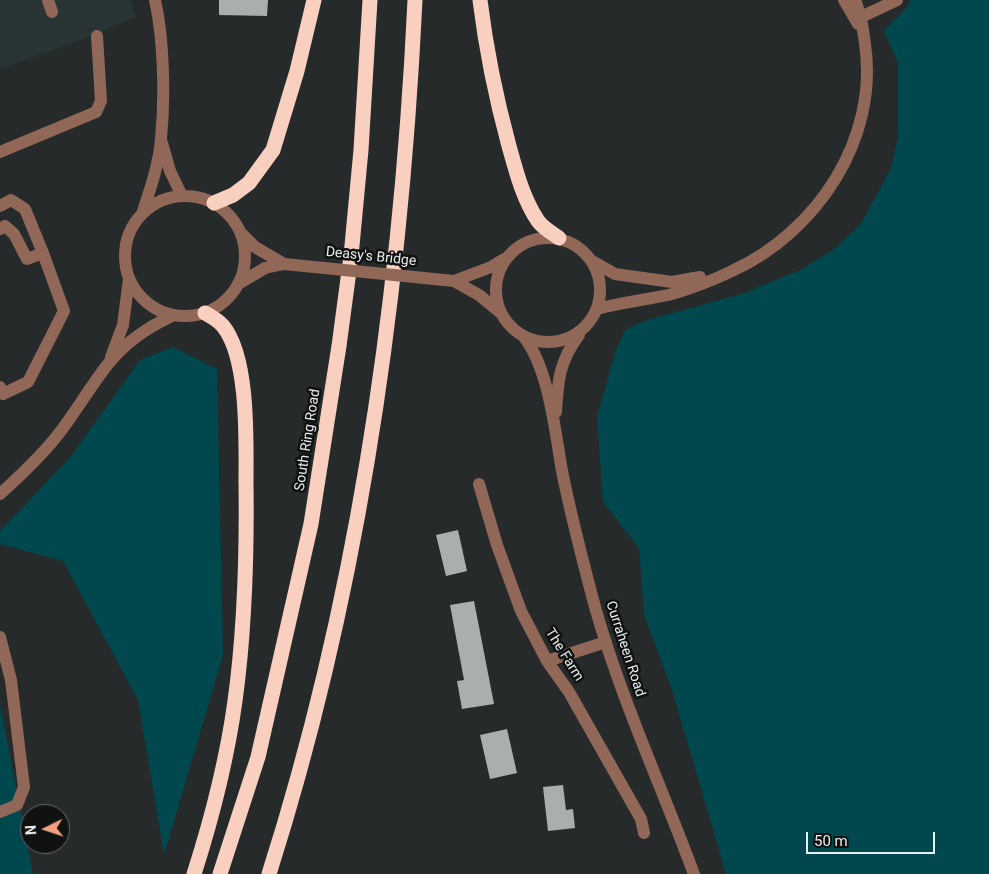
<!DOCTYPE html>
<style>
body{margin:0}
#map{position:relative;width:989px;height:874px;overflow:hidden;background:#262a2a;font-family:Roboto,sans-serif}
canvas{display:block}
.north{position:absolute;left:20px;top:804px;width:50px;height:50px;box-sizing:border-box;background:#101212;border:1px solid #676a6a;border-radius:50%;rotate:266deg;font-size:14px;font-weight:700;line-height:20px;text-align:center;color:#eaeded}
.north::after{content:'';display:block;margin:auto;width:18px;height:22px;background:#f2a080;clip-path:polygon(50% 0,100% 100%,50% 72%,0 100%)}
.scale{position:absolute;left:806px;top:832px;width:129px;height:22px;box-sizing:border-box;border:2px solid #eaeded;border-top:0;padding-left:6px;font-size:15px;line-height:18px;white-space:nowrap;color:#eaeded;-webkit-text-stroke:4px #101212;paint-order:stroke}
</style>
<div id="map">
<canvas width="989" height="874"></canvas>
<div class="north">N</div>
<div class="scale">50 m</div>
</div>
<script>
const g = document.querySelector('canvas').getContext('2d');
g.lineJoin = 'round';
function fill(path, color) {
  g.fillStyle = color;
  g.fill(path, 'evenodd');
}
function strokePath(path, color, width, dash) {
  g.strokeStyle = color;
  g.lineWidth = width;
  g.lineCap = dash ? 'butt' : 'round';
  g.setLineDash(dash || []);
  g.stroke(path);
}
function write(font, color, halo, rows, align = 'center') {
  g.font = font + ' Roboto,sans-serif';
  g.lineWidth = 5;
  g.setLineDash([]);
  g.textBaseline = 'middle';
  g.strokeStyle = halo;
  g.fillStyle = color;
  for (const [text, x, y, turn = 0] of rows) {
    g.save();
    g.translate(x, y);
    g.rotate((+turn || 0) * Math.PI / 180);
    g.textAlign = isNaN(turn) ? turn : align;
    if (halo) g.strokeText(text, 0, 0);
    g.fillText(text, 0, 0);
    g.restore();
  }
}
fill(new Path2D(`
 M 0,0 L 131,0 L 135,17 L 81,40 L 0,69 Z`), '#293535');
fill(new Path2D(`
 M 910,0 L 989,0 L 989,874 L 726,874 L 672,690 L 644,615 L 639,548 L 603,502 L 597,417 L 616,349 L 626,329 L 647,320 L 742,294 L 802,269 L 834,249 L 860,225 L 891,168 L 898,137 L 898,63 L 884,31 L 910,3 Z
 M 173,347 L 217,369 L 223,655 L 164,855 L 138,700 L 63,561 L 0,544 L 0,531 L 71,456 L 140,360 Z
 M 0,705 L 33,874 L 0,874 Z`), '#00484d');
fill(new Path2D(`
 M 219,0 L 268,0 L 267,16 L 219,15 Z
 M 458,530 L 467,571 L 446,576 L 436,535 Z
 M 474,601 L 494,704 L 462,709 L 457,681 L 464,680 L 450,605 Z
 M 507,729 L 517,773 L 490,779 L 480,735 Z
 M 563,785 L 566,810 L 573,809 L 575,828 L 548,831 L 543,787 Z`), '#aaaeaf');
strokePath(new Path2D(`
 M 48,0 L 52,12
 M 844,0 L 858,24
 M 861,17 L 897,0
 M 162,143 L 170,171 L 182,196
 M 0,152 L 96,112 L 101,101 L 97,36
 M125 256a60 60 0 1 1 120 0a60 60 0 1 1-120 0Z
 M 0,206 L 11,200 L 25,209 L 43,253 L 64,311 L 28,382 L 3,394 L 0,387
 M 142,214 C 150,190 159,164 161,139 C 165,98 164,40 155,0
 M 0,229 L 5,226 L 14,234 L 27,259 L 43,253
 M 242,234 L 255,247 L 284,264
 M496 290a52 52 0 1 1 104 0a52 52 0 1 1-104 0Z
 M 592,261 L 615,274 L 629,276 L 672,282 L 700,277
 M 454,281 L 491,267 L 504,259
 M 454,281 L 479,295 L 501,313
 M 238,284 L 265,268 L 284,264
 M 597,309 C 620,303 644,300 668,295 C 685,291 716,279 732,271 C 817,232 879,139 865,44 C 863,29 861,14 855,0
 M 524,337 C 549,369 555,431 562,471 C 571,516 583,562 595,607 C 621,699 661,785 694,874
 M 111,357 L 123,325 L 129,279
 M 556,412 C 558,380 559,362 579,335
 M 479,484 L 497,545 L 521,611 L 547,661 L 569,692 L 641,819 L 644,833
 M 0,494 C 20,476 40,457 57,436 C 75,413 90,387 108,364 C 125,343 148,327 172,316
 M 0,637 L 11,680 L 24,787 L 17,805 L 0,812
 M 547,661 L 606,642`), '#916757', 12);
strokePath(new Path2D(`
 M 480,0 C 486,49 496,98 509,146 C 516,171 523,199 538,221 C 543,228 552,233 559,238
 M 214,203 L 233,195 L 249,183 L 273,150 L 297,71 L 314,0
 M 194,874 C 212,818 227,759 235,701 C 245,628 247,555 246,482 C 246,441 249,358 223,326 C 218,320 212,317 205,313
 M 220,874 L 258,757 L 311,524 L 339,346 L 351,256 L 361,150 L 370,0
 M 269,874 C 359,592 401,296 415,0`), '#f9cfbf', 15);
strokePath(new Path2D(`
 M 284,264 L 454,281`), '#916757', 12);
write('14px', '#eaeded', '#101212', [
 ["Deasy's Bridge",371,257,6],
 ["South Ring Road",308,440,-81],
 ["Curraheen Road",625,649,72],
 ["The Farm",564,655,58]
]);
</script>
